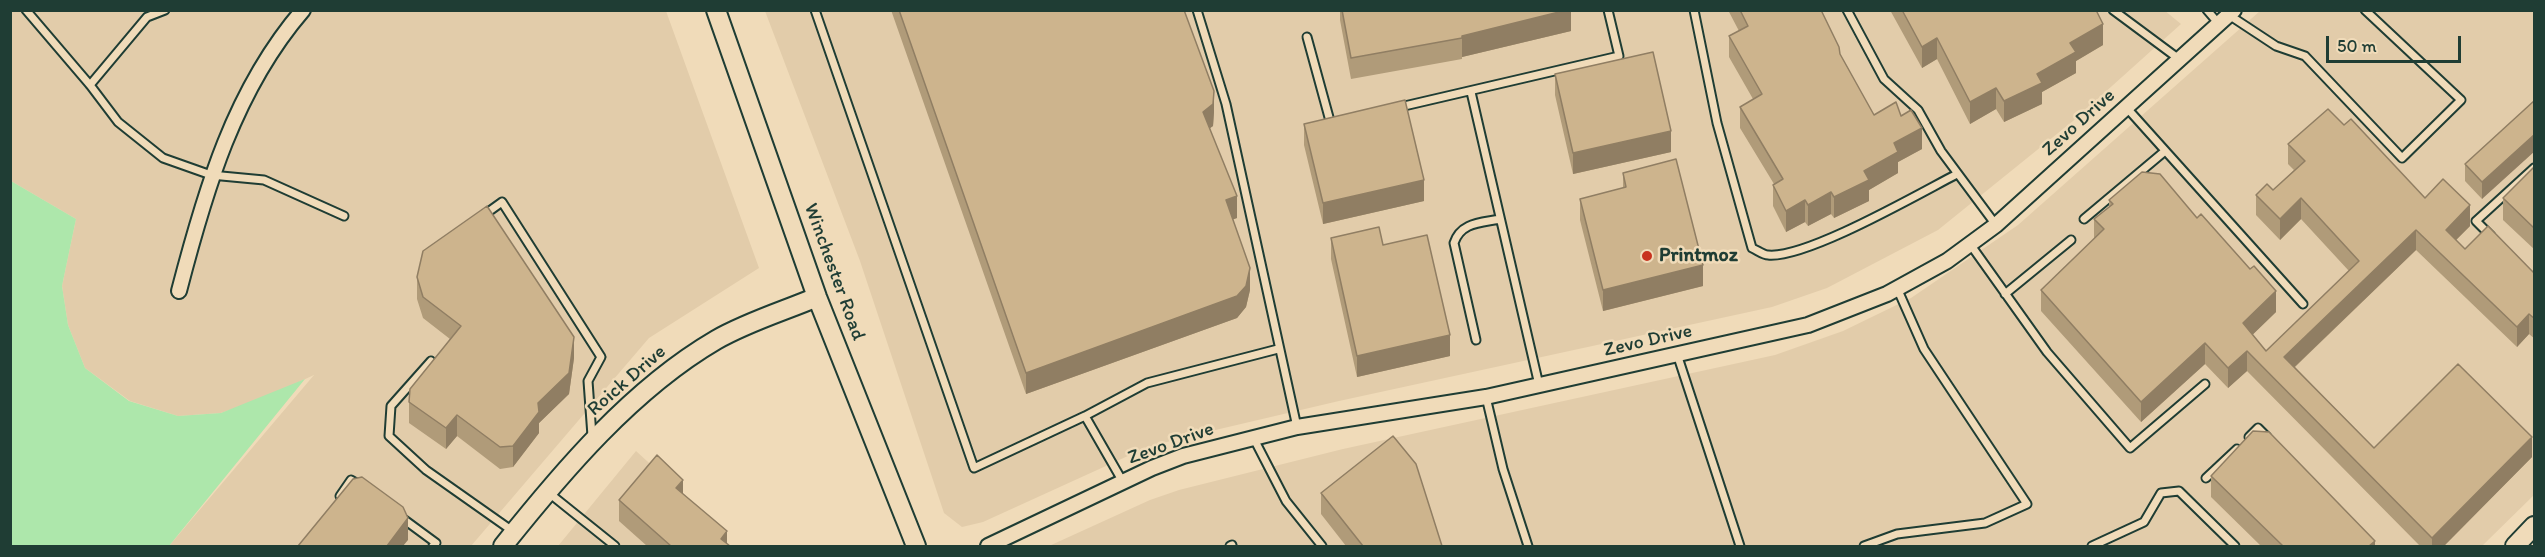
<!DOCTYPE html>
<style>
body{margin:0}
#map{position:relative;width:2545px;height:557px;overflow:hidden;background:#f0dbb9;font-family:Itim,sans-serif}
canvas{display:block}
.frame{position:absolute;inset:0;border:12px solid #1f3d34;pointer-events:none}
.scale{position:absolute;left:2326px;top:36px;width:135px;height:27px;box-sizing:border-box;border:3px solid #1f3d34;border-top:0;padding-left:8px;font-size:18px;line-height:21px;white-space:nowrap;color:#1f3d34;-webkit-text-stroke:4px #f0dbb9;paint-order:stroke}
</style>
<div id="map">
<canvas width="2545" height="557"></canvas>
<div class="frame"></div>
<div class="scale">50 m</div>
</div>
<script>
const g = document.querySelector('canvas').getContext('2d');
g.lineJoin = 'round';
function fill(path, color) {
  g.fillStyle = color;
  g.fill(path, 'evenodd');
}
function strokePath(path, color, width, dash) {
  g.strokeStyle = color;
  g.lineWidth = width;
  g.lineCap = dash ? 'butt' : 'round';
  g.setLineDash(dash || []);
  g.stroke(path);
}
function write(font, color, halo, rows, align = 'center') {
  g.font = font + ' Itim,sans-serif';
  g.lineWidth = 5;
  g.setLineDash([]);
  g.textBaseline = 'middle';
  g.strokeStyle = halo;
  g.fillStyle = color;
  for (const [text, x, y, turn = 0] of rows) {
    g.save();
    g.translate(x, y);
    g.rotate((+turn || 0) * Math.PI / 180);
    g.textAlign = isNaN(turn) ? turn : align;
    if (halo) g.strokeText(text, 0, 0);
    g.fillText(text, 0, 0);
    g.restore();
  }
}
fill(new Path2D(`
 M 2164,10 L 2181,24 L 2073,121 L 1938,230 L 1827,288 L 1772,307 L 1339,401 L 1177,439 L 1141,450 L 983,522 L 962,527 L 944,513 L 860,261 L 765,11 Z
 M 11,11 L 666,11 L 759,268 L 649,338 L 471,546 L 169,546 L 314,375 L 264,398 L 221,413 L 178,416 L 130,401 L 85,368 L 68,325 L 62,286 L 76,219 L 11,181 Z
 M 2260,11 L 2534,11 L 2534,495 L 2482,546 L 1049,546 L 1150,500 L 1179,490 L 1343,449 L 1775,355 L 1843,331 L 1911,298 L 2018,225 Z
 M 636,451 L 704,513 L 730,546 L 558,546 Z`), '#e2ccaa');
fill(new Path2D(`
 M 11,181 L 76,219 L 62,286 L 68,325 L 85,368 L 129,401 L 178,416 L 221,413 L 305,379 L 169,546 L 11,546 Z`), '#ade7ab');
const service = new Path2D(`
 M 26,10 L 90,85 L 118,122 L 163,158 L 211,175 L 264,180 L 344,216
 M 815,10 L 974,468 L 1085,416 L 1123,482
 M 1197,10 L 1226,104 L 1297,427
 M 1694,10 L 1717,123 L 1752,248 C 1757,250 1763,255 1768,255 C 1806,259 1920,193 1957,174
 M 1847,10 L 1884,79 L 1918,110 L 1941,151 L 1996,225
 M 2113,10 L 2179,59
 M 2207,10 L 2219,24
 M 2229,15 L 2276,46 L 2305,56 L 2402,158 L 2461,100 L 2365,10
 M 1307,37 L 1330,121 L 1333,121
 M 90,85 L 147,17 L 165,10
 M 1471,92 L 1539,385
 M 1400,107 L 1619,56 L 1608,10
 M 2126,107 L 2303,304
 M 484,215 L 502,202 L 601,357 L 588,381 L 592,436
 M 2084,219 L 2165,151
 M 2491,236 L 2476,221 L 2534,168
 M 1970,244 L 2047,352 L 2130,448 L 2205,384
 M 2005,294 L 2071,240
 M 1476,340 L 1454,243 C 1461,222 1481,223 1500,219
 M 1677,354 L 1740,546
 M 431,361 L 391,406 L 389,436 L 426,470 L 514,532
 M 1486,397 L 1503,469 L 1528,546
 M 1085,416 L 1147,383 L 1278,349
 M 1253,437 L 1286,501 L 1322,546
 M 2249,437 L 2258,428 L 2267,437
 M 2206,478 L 2237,449
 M 549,493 L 615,546
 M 340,496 L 351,480 L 358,484
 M 402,518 L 436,543 L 433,546
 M 1230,546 L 1232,545
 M 1864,546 L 1897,534 L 1985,523 L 2027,504 L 1924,349 L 1897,288
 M 2092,546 L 2144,522 L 2161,493 L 2179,491 L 2235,546`);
const minor = new Path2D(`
 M 179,291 C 205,191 234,90 303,10
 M 988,546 L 1152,468 L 1183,456 L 1297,427 L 1486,397 L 1808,325 L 1887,294 L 1947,261 L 1996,225 L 2234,10`);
const tertiary = new Path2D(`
 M 716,10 L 817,297 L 916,546
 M 503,546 C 562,472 632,389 716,340 C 747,322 784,311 817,297
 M 2515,546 L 2534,526`);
strokePath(service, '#1f3d34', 11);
strokePath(minor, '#1f3d34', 18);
strokePath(tertiary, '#1f3d34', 22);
strokePath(service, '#f0dbb9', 7);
strokePath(minor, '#f0dbb9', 14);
strokePath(tertiary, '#f0dbb9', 18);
fill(new Path2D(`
 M 891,10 L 1184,10 L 1214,112 L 1213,126 L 1210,128 L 1237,218 L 1233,219 L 1250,290 L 1246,307 L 1237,318 L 1026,394 Z
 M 1340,10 L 1571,10 L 1571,31 L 1462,57 L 1462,59 L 1351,79 L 1340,20 Z
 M 1728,10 L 1821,10 L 1840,54 L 1874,115 L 1901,116 L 1922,149 L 1898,162 L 1898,173 L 1869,190 L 1869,201 L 1834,218 L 1831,214 L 1808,226 L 1805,222 L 1786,232 L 1773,206 L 1773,185 L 1774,184 L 1740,128 L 1740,107 L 1753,99 L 1729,57 L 1729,36 L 1739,31 Z
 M 1890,10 L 2096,10 L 2103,45 L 2076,61 L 2076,73 L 2042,92 L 2042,104 L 2004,122 L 1996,109 L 1970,124 L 1937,59 L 1922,68 Z
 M 1555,74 L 1671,152 L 1573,174 L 1555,95 Z
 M 2535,100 L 2482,199 L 2465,181 L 2465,164 Z
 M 1304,124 L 1424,201 L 1323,224 L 1304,145 Z
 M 2288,144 L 2425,198 L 2470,226 L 2456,240 L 2465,249 L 2535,274 L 2535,339 L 2529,334 L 2517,347 L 2416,250 L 2295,367 L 2374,448 L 2532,457 L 2444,546 L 2420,546 L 2247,371 L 2228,388 L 2205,364 L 2141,422 L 2041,311 L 2041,290 L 2094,239 L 2094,219 L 2109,207 L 2109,200 L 2276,312 L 2252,335 L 2266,351 L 2349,271 L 2301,219 L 2280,240 L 2256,215 L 2256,195 L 2273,190 L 2294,170 L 2288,164 Z
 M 2535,166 L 2535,250 L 2503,220 L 2503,198 Z
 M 1623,173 L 1703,286 L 1603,311 L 1580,220 L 1580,199 L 1623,188 Z
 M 1331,238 L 1450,356 L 1357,377 L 1331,259 Z
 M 417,277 L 574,358 L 569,394 L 539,423 L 539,433 L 513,467 L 500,469 L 457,436 L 446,449 L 409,423 L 409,402 L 450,339 L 423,318 L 417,299 Z
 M 2211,476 L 2375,546 L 2261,546 L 2211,497 Z
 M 1321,493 L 1442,546 L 1346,546 L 1321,514 Z
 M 683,494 L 727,544 L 730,546 L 647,546 L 619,521 L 619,500 Z`), '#b09b79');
fill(new Path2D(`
 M 1567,10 L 1571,10 L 1571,31 L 1462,57 L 1462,36 Z
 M 2103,24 L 2103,45 L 2076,61 L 2076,73 L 2042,92 L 2042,104 L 2004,122 L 2004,101 L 2037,74 L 2070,43 Z
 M 1937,38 L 1937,59 L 1922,68 L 1922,47 Z
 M 1996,88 L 1996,109 L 1970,124 L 1970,102 Z
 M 1214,91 L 1214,112 L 1213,126 L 1203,133 L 1203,112 Z
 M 1922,128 L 1922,149 L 1898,162 L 1898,173 L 1869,190 L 1869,201 L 1834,218 L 1834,197 L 1864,171 L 1894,143 Z
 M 1671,131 L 1671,152 L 1573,174 L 1573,153 Z
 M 2535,134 L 2535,151 L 2482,199 L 2482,182 Z
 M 1424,180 L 1424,201 L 1323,224 L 1323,203 Z
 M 1831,192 L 1831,214 L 1808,226 L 1808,205 Z
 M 1237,196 L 1237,218 L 1226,222 L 1226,200 Z
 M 2301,198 L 2301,219 L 2280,240 L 2280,219 Z
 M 1805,200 L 1805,222 L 1786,232 L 1786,211 Z
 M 2470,205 L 2470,226 L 2446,250 L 2446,230 Z
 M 2416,230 L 2416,250 L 2284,377 L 2284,357 Z
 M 1703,265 L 1703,286 L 1603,311 L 1603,290 Z
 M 1250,268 L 1250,290 L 1246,307 L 1237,318 L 1026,394 L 1026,373 Z
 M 2276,291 L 2276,312 L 2243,344 L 2243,323 Z
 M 2529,314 L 2529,334 L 2517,347 L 2517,327 Z
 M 1450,335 L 1450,356 L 1357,377 L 1357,356 Z
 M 574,337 L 574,358 L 569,394 L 539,423 L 539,433 L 513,467 L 513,446 L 538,403 Z
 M 2205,343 L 2205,364 L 2141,422 L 2141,402 Z
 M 2247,351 L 2247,371 L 2228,388 L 2228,368 Z
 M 457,415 L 457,436 L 446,449 L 446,428 Z
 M 2532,437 L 2532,457 L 2444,546 L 2432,546 L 2432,538 Z
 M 683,480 L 683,502 L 676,488 Z
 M 408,518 L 408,540 L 403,546 L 387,546 Z
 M 727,531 L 727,546 L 721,539 Z
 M 2375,541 L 2375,546 L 2369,546 Z`), '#907e63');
const building = new Path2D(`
 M 899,10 L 1184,10 L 1214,91 L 1213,104 L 1203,112 L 1237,196 L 1226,200 L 1250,268 L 1246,286 L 1237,296 L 1026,373 Z
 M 1342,10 L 1567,10 L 1462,36 L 1462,38 L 1351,58 Z
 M 1740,10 L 1821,10 L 1839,47 L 1840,54 L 1874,115 L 1896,102 L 1901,116 L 1911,110 L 1922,128 L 1894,143 L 1898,152 L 1864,171 L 1869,180 L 1834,197 L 1831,192 L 1808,205 L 1805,200 L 1786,211 L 1773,185 L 1783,179 L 1740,107 L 1762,94 L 1729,36 L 1748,26 Z
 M 1902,10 L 2096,10 L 2103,24 L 2070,43 L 2076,52 L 2037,74 L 2042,83 L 2004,101 L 1996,88 L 1970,102 L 1937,38 L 1922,47 Z
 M 1653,52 L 1671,131 L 1573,153 L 1555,74 Z
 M 1405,100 L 1424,180 L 1323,203 L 1304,124 Z
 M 2535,100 L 2535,134 L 2482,182 L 2465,164 Z
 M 2328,109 L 2344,125 L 2351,119 L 2425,198 L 2443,179 L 2470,205 L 2446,230 L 2465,249 L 2488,226 L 2535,274 L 2535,319 L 2529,314 L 2517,327 L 2416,230 L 2284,357 L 2374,448 L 2458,364 L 2532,437 L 2432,538 L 2247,351 L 2228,368 L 2205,343 L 2141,402 L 2041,290 L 2104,229 L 2094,219 L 2113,204 L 2109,200 L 2142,172 L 2160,174 L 2197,218 L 2201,214 L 2250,269 L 2254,266 L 2276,291 L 2243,323 L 2266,351 L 2359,261 L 2301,198 L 2280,219 L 2256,195 L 2267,184 L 2273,190 L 2305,161 L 2288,144 Z
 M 1676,159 L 1703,265 L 1603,290 L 1580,199 L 1626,187 L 1623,173 Z
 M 2535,166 L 2535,229 L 2503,198 Z
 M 487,206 L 574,337 L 569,373 L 538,403 L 539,412 L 513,446 L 500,447 L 457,415 L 446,428 L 409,402 L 410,389 L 461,326 L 423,297 L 417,277 L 423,251 Z
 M 1379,227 L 1383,245 L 1427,235 L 1450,335 L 1357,356 L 1331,238 Z
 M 2253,431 L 2269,432 L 2375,541 L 2369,546 L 2283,546 L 2211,476 Z
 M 1393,436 L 1416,464 L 1442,546 L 1363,546 L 1321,493 Z
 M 657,455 L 683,480 L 676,488 L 727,531 L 721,539 L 730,546 L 671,546 L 619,500 Z
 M 362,477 L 403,507 L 408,518 L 387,546 L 298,546 L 353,479 Z`);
fill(building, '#cdb48d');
strokePath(building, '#907e63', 1.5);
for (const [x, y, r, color] of [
 [1647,256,6,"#c8321e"]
]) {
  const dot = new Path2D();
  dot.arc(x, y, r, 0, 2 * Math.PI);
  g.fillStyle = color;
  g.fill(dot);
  strokePath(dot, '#f0dbb9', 2);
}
write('20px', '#1f3d34', '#f0dbb9', [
 ["Zevo Drive",2079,123,-42],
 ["Winchester Road",834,272,70],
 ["Zevo Drive",1648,341,-13],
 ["Roick Drive",627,381,-41],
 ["Zevo Drive",1171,444,-20]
]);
write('bold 20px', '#1f3d34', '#f0dbb9', [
 ["Printmoz",1659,256]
], 'left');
</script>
